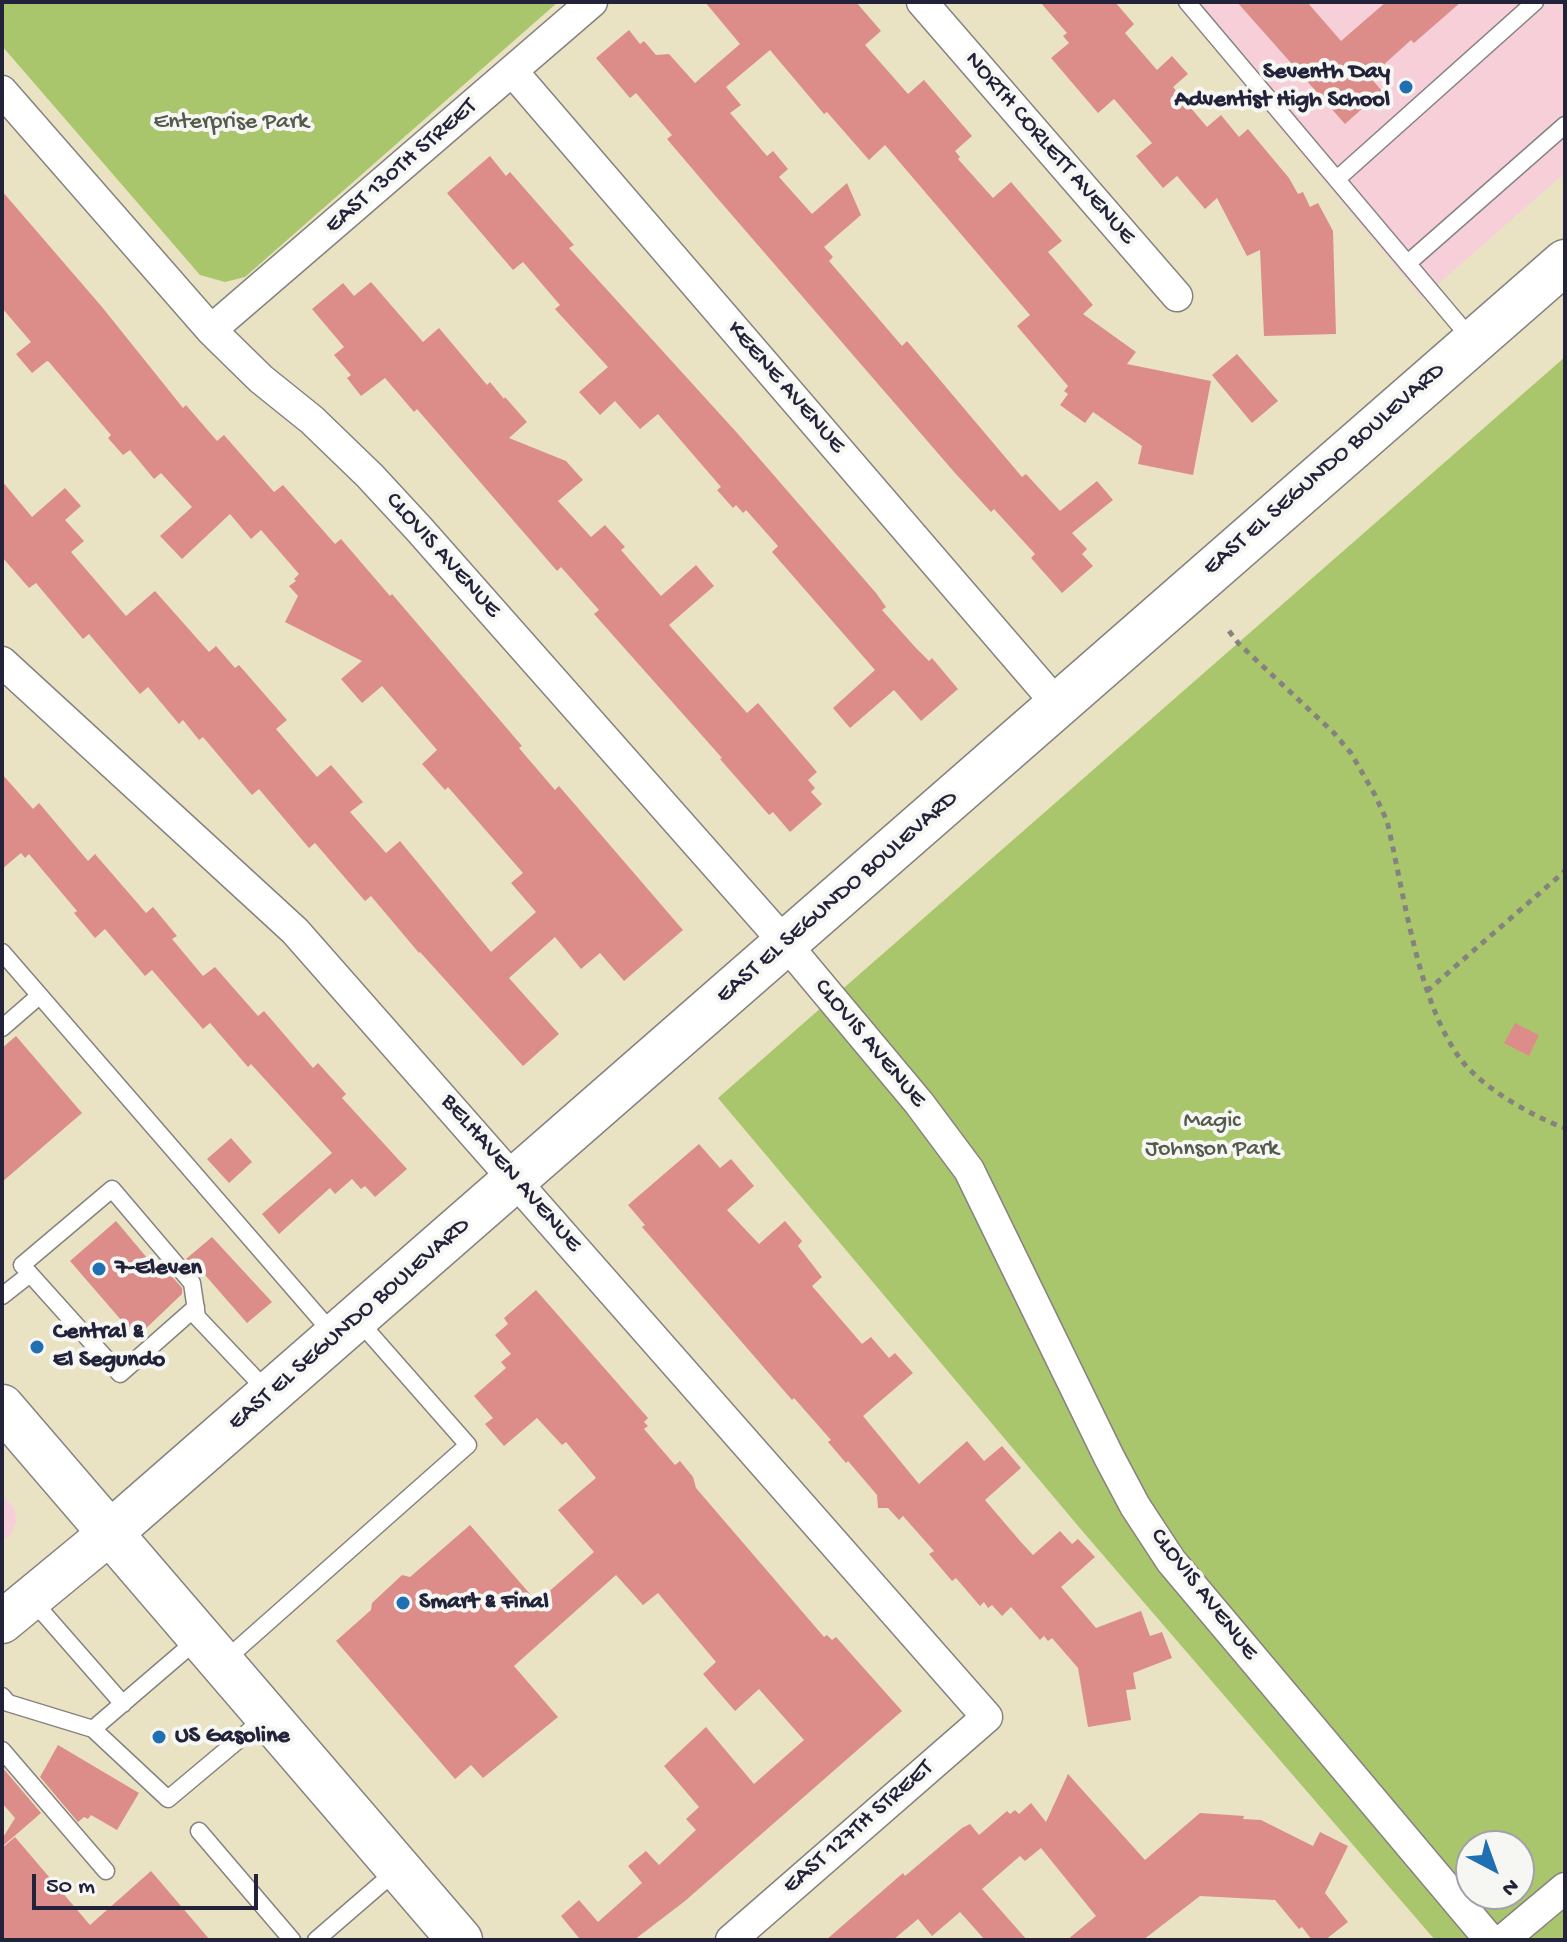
<!DOCTYPE html>
<style>
body{margin:0}
#map{position:relative;width:1567px;height:1942px;overflow:hidden;background:#e9e3c4;font-family:"Gochi Hand",sans-serif}
canvas{display:block}
.frame{position:absolute;inset:0;border:4px solid #22223b;pointer-events:none}
.north{position:absolute;left:1455px;top:1830px;width:80px;height:80px;box-sizing:border-box;background:#f6f6f2;border:2px solid #a1a1a9;border-radius:50%;rotate:139deg;font-size:22px;font-weight:700;line-height:32px;text-align:center;color:#22223b}
.north::after{content:'';display:block;margin:auto;width:28px;height:36px;background:#1f6fb2;clip-path:polygon(50% 0,100% 100%,50% 72%,0 100%)}
.scale{position:absolute;left:32px;top:1874px;width:226px;height:36px;box-sizing:border-box;border:4px solid #22223b;border-top:0;padding-left:10px;font-size:24px;line-height:28px;white-space:nowrap;color:#22223b;-webkit-text-stroke:6px #f6f6f2;paint-order:stroke}
</style>
<div id="map">
<canvas width="1567" height="1942"></canvas>
<div class="frame"></div>
<div class="north">N</div>
<div class="scale">50 m</div>
</div>
<script>
const g = document.querySelector('canvas').getContext('2d');
g.lineJoin = 'round';
function fill(path, color) {
  g.fillStyle = color;
  g.fill(path, 'evenodd');
}
function strokePath(path, color, width, dash) {
  g.strokeStyle = color;
  g.lineWidth = width;
  g.lineCap = dash ? 'butt' : 'round';
  g.setLineDash(dash || []);
  g.stroke(path);
}
function write(font, color, halo, rows, align = 'center') {
  g.font = font + ' "Gochi Hand",sans-serif';
  g.lineWidth = 8;
  g.setLineDash([]);
  g.textBaseline = 'middle';
  g.strokeStyle = halo;
  g.fillStyle = color;
  for (const [text, x, y, turn = 0] of rows) {
    g.save();
    g.translate(x, y);
    g.rotate((+turn || 0) * Math.PI / 180);
    g.textAlign = isNaN(turn) ? turn : align;
    if (halo) g.strokeText(text, 0, 0);
    g.fillText(text, 0, 0);
    g.restore();
  }
}
fill(new Path2D(`
 M 1175,2 L 1565,2 L 1565,173 L 1422,298 Z
 M 2,1495 L 15,1509 L 16,1522 L 11,1534 L 2,1541 Z`), '#f6cfd8');
fill(new Path2D(`
 M 2,2 L 558,2 L 245,277 L 225,282 L 200,275 L 2,46 Z
 M 1565,357 L 1565,1940 L 1435,1940 L 1084,1533 L 718,1098 ZM 1471,1846 L 1519,1846 L 1519,1894 L 1471,1894 Z`), '#aac66c');
fill(new Path2D(`
 M 705,2 L 856,2 L 881,31 L 865,45 L 908,94 L 924,80 L 972,136 L 955,151 L 960,157 L 958,159 L 993,198 L 1011,182 L 1062,241 L 1048,252 L 1093,305 L 1083,314 L 1136,352 L 1127,364 L 1211,381 L 1193,475 L 1138,464 L 1142,446 L 1093,412 L 1085,423 L 1060,405 L 1068,394 L 1064,391 L 1068,386 L 1017,326 L 1030,315 L 885,145 L 869,160 L 827,112 L 824,114 L 770,50 L 726,87 L 741,105 L 730,113 L 767,156 L 773,151 L 788,169 L 779,177 L 812,214 L 847,183 L 861,215 L 824,247 L 833,257 L 829,261 L 902,346 L 907,341 L 1022,477 L 1026,474 L 1060,511 L 1097,481 L 1113,500 L 1072,533 L 1087,549 L 1082,554 L 1093,566 L 1062,593 L 1031,558 L 1035,554 L 994,509 L 991,512 L 955,473 L 712,192 L 667,139 L 672,135 L 636,93 L 630,98 L 596,58 L 629,30 L 640,44 L 644,41 L 656,55 L 669,54 L 695,83 L 740,44 Z
 M 1040,2 L 1115,2 L 1134,24 L 1125,33 L 1157,70 L 1172,56 L 1188,74 L 1173,87 L 1207,127 L 1221,115 L 1239,137 L 1248,129 L 1289,178 L 1298,194 L 1303,192 L 1310,207 L 1318,203 L 1333,231 L 1336,334 L 1264,336 L 1260,250 L 1247,256 L 1217,198 L 1205,209 L 1177,176 L 1163,188 L 1136,156 L 1152,143 L 1114,99 L 1098,113 L 1051,58 L 1069,43 L 1063,36 L 1067,33 Z
 M 1237,2 L 1307,2 L 1341,41 L 1386,2 L 1461,2 L 1414,43 L 1411,40 L 1370,77 L 1382,91 L 1345,124 Z
 M 490,156 L 506,176 L 510,172 L 574,245 L 569,248 L 738,434 L 876,593 L 886,607 L 882,610 L 915,647 L 929,661 L 932,658 L 958,689 L 921,721 L 894,690 L 850,728 L 833,708 L 875,670 L 772,552 L 778,546 L 746,510 L 743,513 L 736,505 L 733,508 L 717,490 L 721,487 L 658,414 L 640,429 L 615,401 L 600,415 L 579,392 L 608,367 L 555,309 L 560,305 L 523,262 L 513,270 L 447,193 Z
 M 2,191 L 102,307 L 183,408 L 186,405 L 217,441 L 224,435 L 274,492 L 283,485 L 335,544 L 341,539 L 390,596 L 392,594 L 522,746 L 519,748 L 555,790 L 559,786 L 683,930 L 624,981 L 600,953 L 581,969 L 555,937 L 509,978 L 559,1034 L 523,1066 L 420,952 L 419,953 L 371,896 L 365,901 L 315,843 L 309,848 L 259,789 L 252,795 L 203,737 L 199,740 L 183,720 L 179,724 L 148,687 L 140,694 L 89,634 L 83,639 L 36,583 L 29,588 L 2,557 L 2,481 L 32,517 L 65,488 L 81,506 L 65,520 L 84,541 L 71,552 L 126,616 L 155,591 L 209,652 L 216,646 L 235,668 L 239,665 L 287,720 L 276,729 L 317,777 L 331,765 L 363,802 L 350,812 L 386,853 L 400,841 L 491,952 L 536,912 L 511,883 L 523,873 L 448,787 L 445,790 L 422,764 L 437,750 L 382,686 L 362,703 L 341,679 L 362,661 L 285,622 L 298,596 L 289,586 L 296,581 L 294,579 L 299,574 L 261,530 L 251,539 L 230,514 L 182,559 L 160,536 L 192,507 L 161,473 L 154,479 L 130,450 L 123,455 L 108,438 L 111,435 L 49,362 L 47,361 L 32,373 L 16,354 L 31,342 L 2,308 Z
 M 371,282 L 423,342 L 439,328 L 487,385 L 490,382 L 504,399 L 505,397 L 527,422 L 509,438 L 566,461 L 583,480 L 558,501 L 591,537 L 605,525 L 625,547 L 621,550 L 661,596 L 696,565 L 714,586 L 669,625 L 747,713 L 758,703 L 817,772 L 808,780 L 815,788 L 811,792 L 822,804 L 790,832 L 773,812 L 769,815 L 720,759 L 722,758 L 594,614 L 599,610 L 561,567 L 557,571 L 417,409 L 414,412 L 385,378 L 361,396 L 347,378 L 351,375 L 334,355 L 344,347 L 312,309 L 343,283 L 354,296 Z
 M 1237,354 L 1278,401 L 1252,423 L 1212,375 Z
 M 2,774 L 33,809 L 39,803 L 88,861 L 95,854 L 146,913 L 153,907 L 177,936 L 172,939 L 203,976 L 215,967 L 258,1016 L 264,1011 L 313,1068 L 318,1063 L 346,1094 L 342,1098 L 407,1169 L 375,1197 L 365,1186 L 361,1189 L 352,1179 L 335,1194 L 330,1188 L 279,1234 L 262,1214 L 332,1153 L 251,1064 L 248,1067 L 210,1023 L 203,1029 L 152,970 L 145,976 L 105,929 L 95,938 L 74,913 L 77,911 L 29,854 L 25,858 L 21,853 L 2,869 Z
 M 1515,1023 L 1539,1035 L 1529,1056 L 1504,1043 Z
 M 16,1036 L 82,1113 L 2,1182 L 2,1048 Z
 M 231,1138 L 252,1162 L 229,1183 L 207,1159 Z
 M 699,1144 L 720,1168 L 731,1159 L 754,1186 L 727,1210 L 759,1244 L 785,1221 L 802,1241 L 798,1246 L 822,1277 L 812,1286 L 862,1344 L 871,1337 L 889,1358 L 895,1353 L 913,1373 L 863,1416 L 919,1484 L 967,1441 L 984,1461 L 1002,1446 L 1021,1468 L 985,1500 L 1020,1541 L 1033,1555 L 1060,1531 L 1072,1544 L 1078,1539 L 1095,1557 L 1061,1587 L 1096,1628 L 1141,1611 L 1150,1636 L 1162,1632 L 1172,1658 L 1133,1673 L 1136,1689 L 1126,1690 L 1131,1720 L 1088,1727 L 1078,1668 L 1052,1638 L 1048,1641 L 1044,1636 L 1040,1640 L 1011,1607 L 1002,1616 L 992,1605 L 988,1608 L 984,1602 L 980,1606 L 956,1578 L 952,1581 L 929,1554 L 934,1551 L 903,1516 L 899,1520 L 888,1508 L 878,1508 L 877,1495 L 848,1461 L 846,1463 L 828,1442 L 831,1440 L 794,1398 L 792,1400 L 642,1227 L 645,1225 L 628,1205 Z
 M 116,1221 L 164,1278 L 169,1273 L 182,1288 L 182,1294 L 139,1335 L 137,1333 L 134,1335 L 70,1261 Z
 M 212,1237 L 272,1302 L 247,1323 L 205,1275 L 201,1278 L 186,1259 Z
 M 536,1290 L 648,1418 L 644,1422 L 648,1426 L 644,1429 L 675,1465 L 680,1461 L 693,1477 L 696,1488 L 824,1637 L 827,1635 L 832,1640 L 836,1637 L 902,1711 L 685,1901 L 634,1940 L 577,1940 L 579,1938 L 561,1916 L 579,1900 L 598,1922 L 642,1883 L 628,1866 L 646,1851 L 659,1865 L 696,1830 L 686,1819 L 699,1807 L 664,1766 L 706,1727 L 754,1784 L 804,1740 L 759,1689 L 735,1711 L 703,1674 L 716,1662 L 658,1593 L 643,1605 L 616,1575 L 514,1666 L 558,1717 L 483,1778 L 471,1765 L 455,1779 L 336,1641 L 371,1610 L 372,1603 L 402,1575 L 410,1577 L 470,1525 L 537,1602 L 594,1552 L 558,1510 L 596,1478 L 566,1442 L 562,1445 L 537,1418 L 504,1446 L 485,1424 L 493,1418 L 474,1396 L 506,1368 L 501,1362 L 511,1354 L 495,1335 L 508,1324 L 504,1318 Z
 M 58,1745 L 139,1793 L 117,1830 L 91,1815 L 88,1819 L 84,1817 L 78,1822 L 40,1777 Z
 M 2,1767 L 41,1813 L 4,1845 L 2,1839 L 15,1818 L 2,1803 Z
 M 1068,1774 L 1145,1860 L 1200,1813 L 1244,1816 L 1243,1819 L 1261,1820 L 1313,1846 L 1320,1832 L 1348,1846 L 1325,1893 L 1348,1922 L 1325,1940 L 1312,1940 L 1302,1927 L 1299,1929 L 1275,1900 L 1200,1896 L 1143,1940 L 1067,1940 L 1096,1916 L 1041,1848 L 1025,1861 L 1020,1856 L 982,1889 L 1027,1940 L 985,1940 L 960,1912 L 932,1936 L 918,1919 L 893,1940 L 826,1940 L 903,1873 L 905,1876 L 962,1828 L 970,1824 L 979,1835 L 1007,1811 L 1010,1814 L 1015,1810 L 1019,1814 L 1031,1803 L 1046,1822 Z
 M 15,1837 L 90,1925 L 151,1871 L 210,1940 L 2,1940 L 2,1848 Z`), '#dc8d8a');
const lane = new Path2D(`
 M 1187,2 L 1472,340
 M 1337,179 L 1535,2
 M 1408,263 L 1565,125
 M 2,952 L 335,1336
 M 2,1028 L 39,996
 M 2,1296 L 30,1274
 M 196,1307 L 120,1374 L 22,1265 L 112,1189 L 192,1283 L 197,1317 L 269,1393
 M 32,1600 L 123,1704
 M 224,1661 L 468,1445 L 358,1320
 M 2,1696 L 8,1703 L 93,1729 L 168,1799 L 267,1716
 M 93,1729 L 198,1639
 M 2,1750 L 106,1871
 M 199,1831 L 292,1940
 M 316,1940 L 397,1870`);
const street = new Path2D(`
 M 922,2 L 1177,296
 M 513,72 L 1057,704
 M 2,91 L 211,330 L 261,379 L 312,420 L 370,476 L 419,529 L 786,944 L 919,1103 L 969,1170 L 1109,1457 L 1135,1506 L 1171,1561 L 1490,1940
 M 211,330 L 592,2
 M 2,662 L 295,931 L 987,1717 L 731,1940
 M 1503,1940 L 1565,1888`);
const secondary = new Path2D(`
 M 2,1622 L 110,1533`);
const primary = new Path2D(`
 M 2,1407 L 460,1940
 M 110,1533 L 1565,262`);
strokePath(lane, '#868280', 19);
strokePath(street, '#868280', 33);
strokePath(secondary, '#868280', 45);
strokePath(primary, '#868280', 47);
strokePath(new Path2D(`
 M 1229,631 L 1239,644 L 1333,732 L 1351,753 L 1375,795 L 1387,821 C 1404,893 1418,1004 1462,1061 C 1483,1088 1533,1117 1565,1128
 M 1427,991 L 1565,871`), '#868280', 5, [6, 6]);
strokePath(lane, '#fff', 16);
strokePath(street, '#fff', 30);
strokePath(secondary, '#fff', 42);
strokePath(primary, '#fff', 44);
for (const [x, y, r, color] of [
 [1406,87,8,"#1f6fb2"],
 [99,1269,8,"#1f6fb2"],
 [37,1347,8,"#1f6fb2"],
 [403,1603,8,"#1f6fb2"],
 [159,1737,8,"#1f6fb2"]
]) {
  const dot = new Path2D();
  dot.arc(x, y, r, 0, 2 * Math.PI);
  g.fillStyle = color;
  g.fill(dot);
  strokePath(dot, '#f6f6f2', 3);
}
write('bold 24px', '#22223b', '#f6f6f2', [
 ["Seventh Day",1390,73,"right"],
 ["Adventist High School",1390,101,"right"],
 ["7-Eleven",115,1269],
 ["Central &",53,1333],
 ["El Segundo",53,1361],
 ["Smart & Final",419,1603],
 ["US Gasoline",175,1737]
], 'left');
write('24px', '#525b4c', '#f6f6f2', [
 ["Enterprise Park",231,123],
 ["Magic",1212,1122],
 ["Johnson Park",1212,1150]
]);
write('24px', '#22223b', '#f6f6f2', [
 ["NORTH CORLETT AVENUE",1049,149,49],
 ["EAST 130TH STREET",402,167,-41],
 ["KEENE AVENUE",785,388,49],
 ["EAST EL SEGUNDO BOULEVARD",1325,470,-41],
 ["CLOVIS AVENUE",442,556,48],
 ["EAST EL SEGUNDO BOULEVARD",838,898,-41],
 ["CLOVIS AVENUE",869,1044,50],
 ["BELHAVEN AVENUE",510,1174,49],
 ["EAST EL SEGUNDO BOULEVARD",350,1325,-41],
 ["CLOVIS AVENUE",1203,1595,52],
 ["EAST 127TH STREET",859,1828,-41]
]);
</script>
